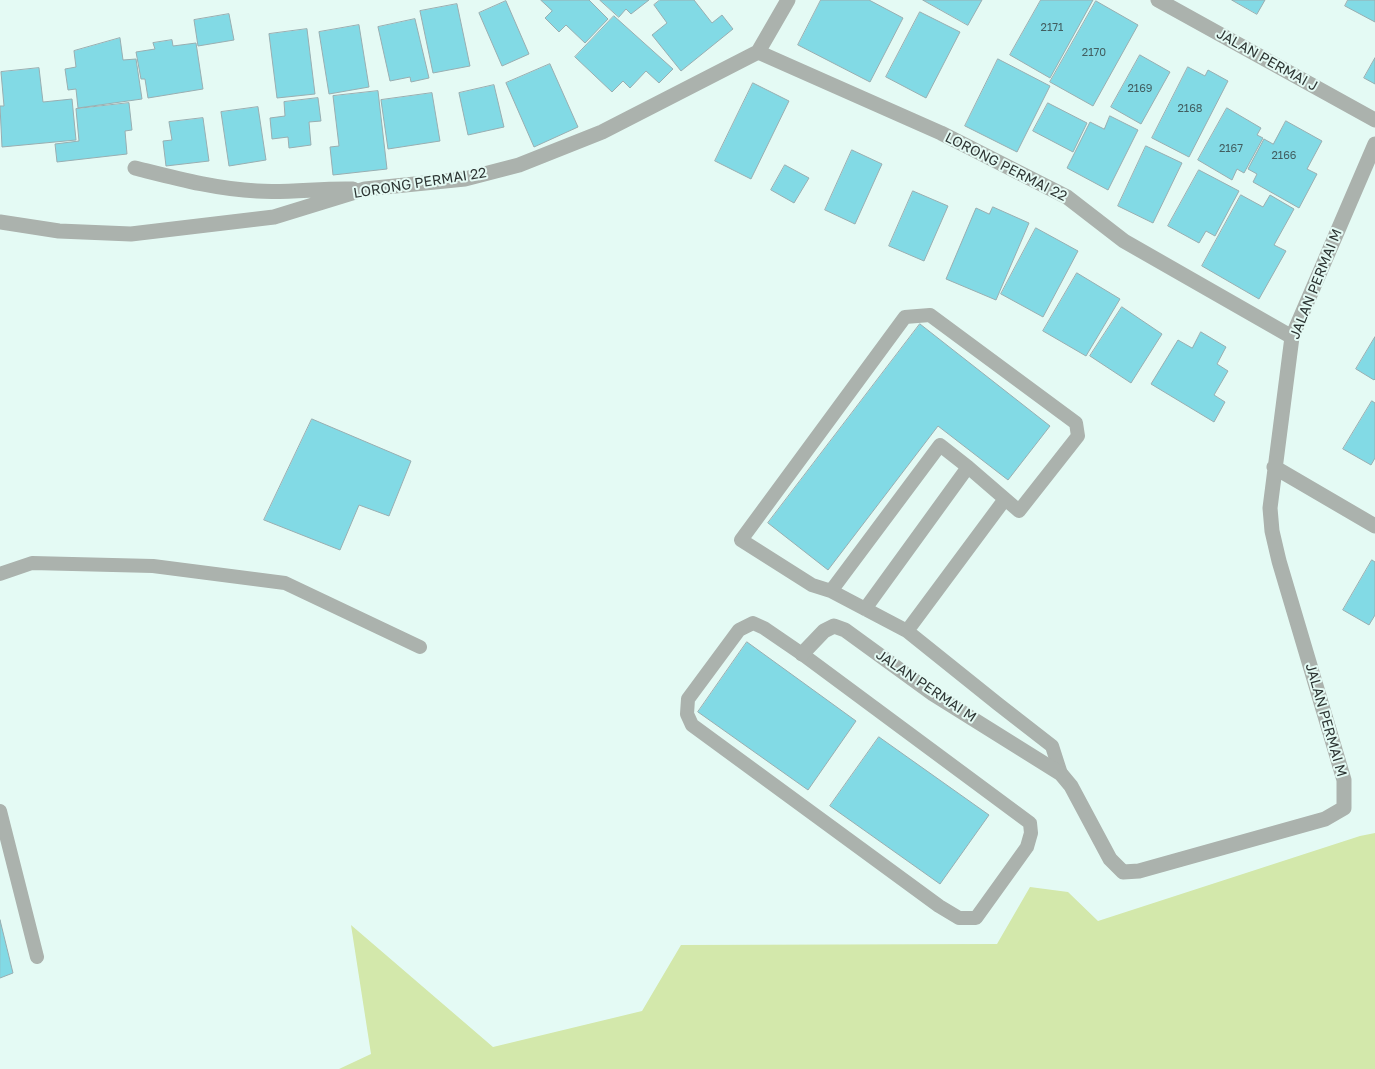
<!DOCTYPE html>
<style>
body{margin:0}
canvas{display:block;background:#e4faf4}
</style>
<canvas width="1375" height="1069"></canvas>
<script>
const g = document.querySelector('canvas').getContext('2d');
g.lineJoin = 'round';
function fill(path, color) {
  g.fillStyle = color;
  g.fill(path, 'evenodd');
}
function strokePath(path, color, width, dash) {
  g.strokeStyle = color;
  g.lineWidth = width;
  g.lineCap = dash ? 'butt' : 'round';
  g.setLineDash(dash || []);
  g.stroke(path);
}
function write(font, color, halo, rows, align = 'center') {
  g.font = font + ' "Golos Text",sans-serif';
  g.lineWidth = 4;
  g.setLineDash([]);
  g.textBaseline = 'middle';
  g.strokeStyle = halo;
  g.fillStyle = color;
  for (const [text, x, y, turn = 0] of rows) {
    g.save();
    g.translate(x, y);
    g.rotate((+turn || 0) * Math.PI / 180);
    g.textAlign = isNaN(turn) ? turn : align;
    if (halo) g.strokeText(text, 0, 0);
    g.fillText(text, 0, 0);
    g.restore();
  }
}
fill(new Path2D(`
 M 1375,833 L 1375,1069 L 339,1069 L 371,1054 L 351,925 L 493,1047 L 642,1011 L 681,945 L 997,944 L 1030,887 L 1068,892 L 1098,921 L 1360,836 Z`), '#d3e8ab');
const building = new Path2D(`
 M 541,0 L 589,0 L 608,19 L 585,43 L 566,25 L 559,32 L 545,18 L 552,11 Z
 M 600,0 L 649,0 L 631,14 L 626,9 L 619,17 Z
 M 660,0 L 694,0 L 712,23 L 722,15 L 733,29 L 681,71 L 652,35 L 667,23 L 654,5 Z
 M 821,0 L 869,0 L 903,18 L 870,82 L 798,45 Z
 M 923,0 L 982,0 L 968,25 Z
 M 1041,0 L 1093,0 L 1050,78 L 1010,55 Z
 M 1232,0 L 1265,0 L 1257,14 Z
 M 1348,0 L 1375,0 L 1375,22 L 1345,6 Z
 M 506,1 L 529,54 L 502,66 L 479,13 Z
 M 1096,1 L 1138,25 L 1093,106 L 1050,82 Z
 M 457,4 L 470,66 L 433,73 L 420,11 Z
 M 920,12 L 960,32 L 926,98 L 886,77 Z
 M 229,14 L 234,40 L 198,46 L 194,20 Z
 M 614,16 L 673,69 L 659,83 L 646,71 L 630,88 L 623,81 L 612,92 L 575,57 Z
 M 415,19 L 429,78 L 411,82 L 410,77 L 390,81 L 378,27 Z
 M 359,25 L 369,87 L 329,94 L 319,32 Z
 M 307,29 L 315,94 L 277,98 L 269,34 Z
 M 120,38 L 123,60 L 136,59 L 142,99 L 78,108 L 76,89 L 68,90 L 65,69 L 76,67 L 74,51 Z
 M 172,40 L 173,46 L 196,43 L 203,89 L 148,98 L 145,79 L 141,79 L 136,52 L 155,49 L 153,43 Z
 M 1140,55 L 1170,72 L 1141,124 L 1111,107 Z
 M 1375,58 L 1375,84 L 1364,78 Z
 M 998,59 L 1050,86 L 1017,152 L 965,126 Z
 M 550,64 L 578,127 L 534,147 L 506,83 Z
 M 1188,67 L 1205,76 L 1208,70 L 1228,81 L 1189,157 L 1152,138 Z
 M 39,68 L 43,102 L 72,99 L 76,140 L 2,147 L 0,106 L 4,106 L 1,72 Z
 M 753,83 L 789,101 L 751,179 L 715,161 Z
 M 494,85 L 504,127 L 468,135 L 459,93 Z
 M 378,91 L 387,169 L 333,175 L 330,147 L 339,146 L 333,96 Z
 M 432,93 L 440,141 L 388,149 L 381,100 Z
 M 318,98 L 321,121 L 309,122 L 311,145 L 289,148 L 288,137 L 272,139 L 270,118 L 285,116 L 284,102 Z
 M 129,103 L 132,130 L 125,131 L 127,154 L 57,162 L 55,144 L 79,141 L 76,109 Z
 M 1048,103 L 1087,123 L 1073,152 L 1033,131 Z
 M 258,107 L 266,160 L 229,166 L 221,112 Z
 M 1227,108 L 1261,128 L 1257,135 L 1263,138 L 1244,173 L 1237,169 L 1232,180 L 1198,160 Z
 M 1110,116 L 1138,130 L 1108,190 L 1067,168 L 1090,122 L 1104,129 Z
 M 203,118 L 209,161 L 166,166 L 163,141 L 172,140 L 169,122 Z
 M 1286,121 L 1322,141 L 1307,169 L 1317,174 L 1299,208 L 1253,182 L 1257,174 L 1248,169 L 1264,139 L 1273,144 Z
 M 1146,146 L 1182,163 L 1153,223 L 1118,206 Z
 M 852,150 L 882,164 L 855,224 L 825,210 Z
 M 785,165 L 809,178 L 794,203 L 771,190 Z
 M 1199,170 L 1239,191 L 1215,236 L 1206,231 L 1199,243 L 1168,226 Z
 M 913,191 L 948,206 L 924,261 L 889,246 Z
 M 1241,195 L 1263,207 L 1270,195 L 1294,209 L 1274,245 L 1286,251 L 1259,299 L 1202,266 Z
 M 993,207 L 1029,223 L 996,300 L 946,279 L 976,208 L 989,214 Z
 M 1036,228 L 1078,251 L 1043,317 L 1001,294 Z
 M 1077,273 L 1120,299 L 1086,356 L 1043,331 Z
 M 1122,307 L 1162,334 L 1131,383 L 1090,356 Z
 M 920,324 L 1050,426 L 1008,480 L 938,426 L 828,570 L 768,523 Z
 M 1201,332 L 1226,347 L 1217,364 L 1228,371 L 1214,395 L 1225,402 L 1214,422 L 1151,384 L 1178,340 L 1192,348 Z
 M 1375,337 L 1375,379 L 1374,380 L 1356,369 Z
 M 1372,401 L 1375,403 L 1375,458 L 1371,465 L 1343,449 Z
 M 312,419 L 411,461 L 389,516 L 359,505 L 340,550 L 264,520 Z
 M 1372,560 L 1375,562 L 1375,615 L 1369,625 L 1343,610 Z
 M 747,642 L 856,721 L 808,790 L 698,712 Z
 M 879,737 L 989,815 L 940,884 L 830,806 Z
 M 0,920 L 13,973 L 0,978 Z`);
fill(building, '#82dae5');
strokePath(building, '#99aeb1', 1);
strokePath(new Path2D(`
 M 0,574 L 32,563 L 153,566 L 285,583 L 420,647
 M 831,591 L 940,445 L 968,467
 M 865,609 L 968,467 L 1019,511 L 1078,436 L 1076,423 L 930,315 L 905,317 L 741,540 L 812,585 L 831,591 L 907,631 L 998,704 L 1052,746 L 1061,774
 M 753,623 L 764,628 L 802,654 L 1030,823 L 1031,833 L 1027,847 L 976,918 L 959,918 L 939,906 L 692,725 L 687,714 L 688,699 L 739,630 Z
 M 907,631 L 1005,499
 M 0,811 L 37,957`), '#abb2ad', 14);
strokePath(new Path2D(`
 M 1158,0 L 1375,120
 M 758,52 L 941,133 L 1067,197 L 1124,241 L 1292,337
 M 135,168 C 175,178 215,189 257,191 C 289,193 321,188 353,189
 M 0,222 L 59,231 L 131,234 L 274,217 L 365,189 L 465,179 L 519,165 L 602,132 L 758,52 L 788,0
 M 1274,467 L 1375,526
 M 802,654 L 824,631 L 834,626 L 845,630 L 933,694 L 1061,774 L 1071,786 L 1110,859 L 1123,872 L 1139,871 L 1325,819 L 1344,808 L 1344,780 L 1279,561 L 1272,531 L 1270,508 L 1292,337 L 1375,144`), '#abb2ad', 15);
write('11px', '#425e60', null, [
 ["2171",1052,28],
 ["2170",1094,53],
 ["2169",1140,89],
 ["2168",1190,109],
 ["2167",1231,149],
 ["2166",1284,156]
]);
write('14px', '#2d3533', '#e4faf4', [
 ["JALAN PERMAI J",1267,60,29],
 ["LORONG PERMAI 22",1006,167,27],
 ["LORONG PERMAI 22",420,183,-9],
 ["JALAN PERMAI M",1316,284,-68],
 ["JALAN PERMAI M",926,686,34],
 ["JALAN PERMAI M",1326,720,74]
]);
</script>
